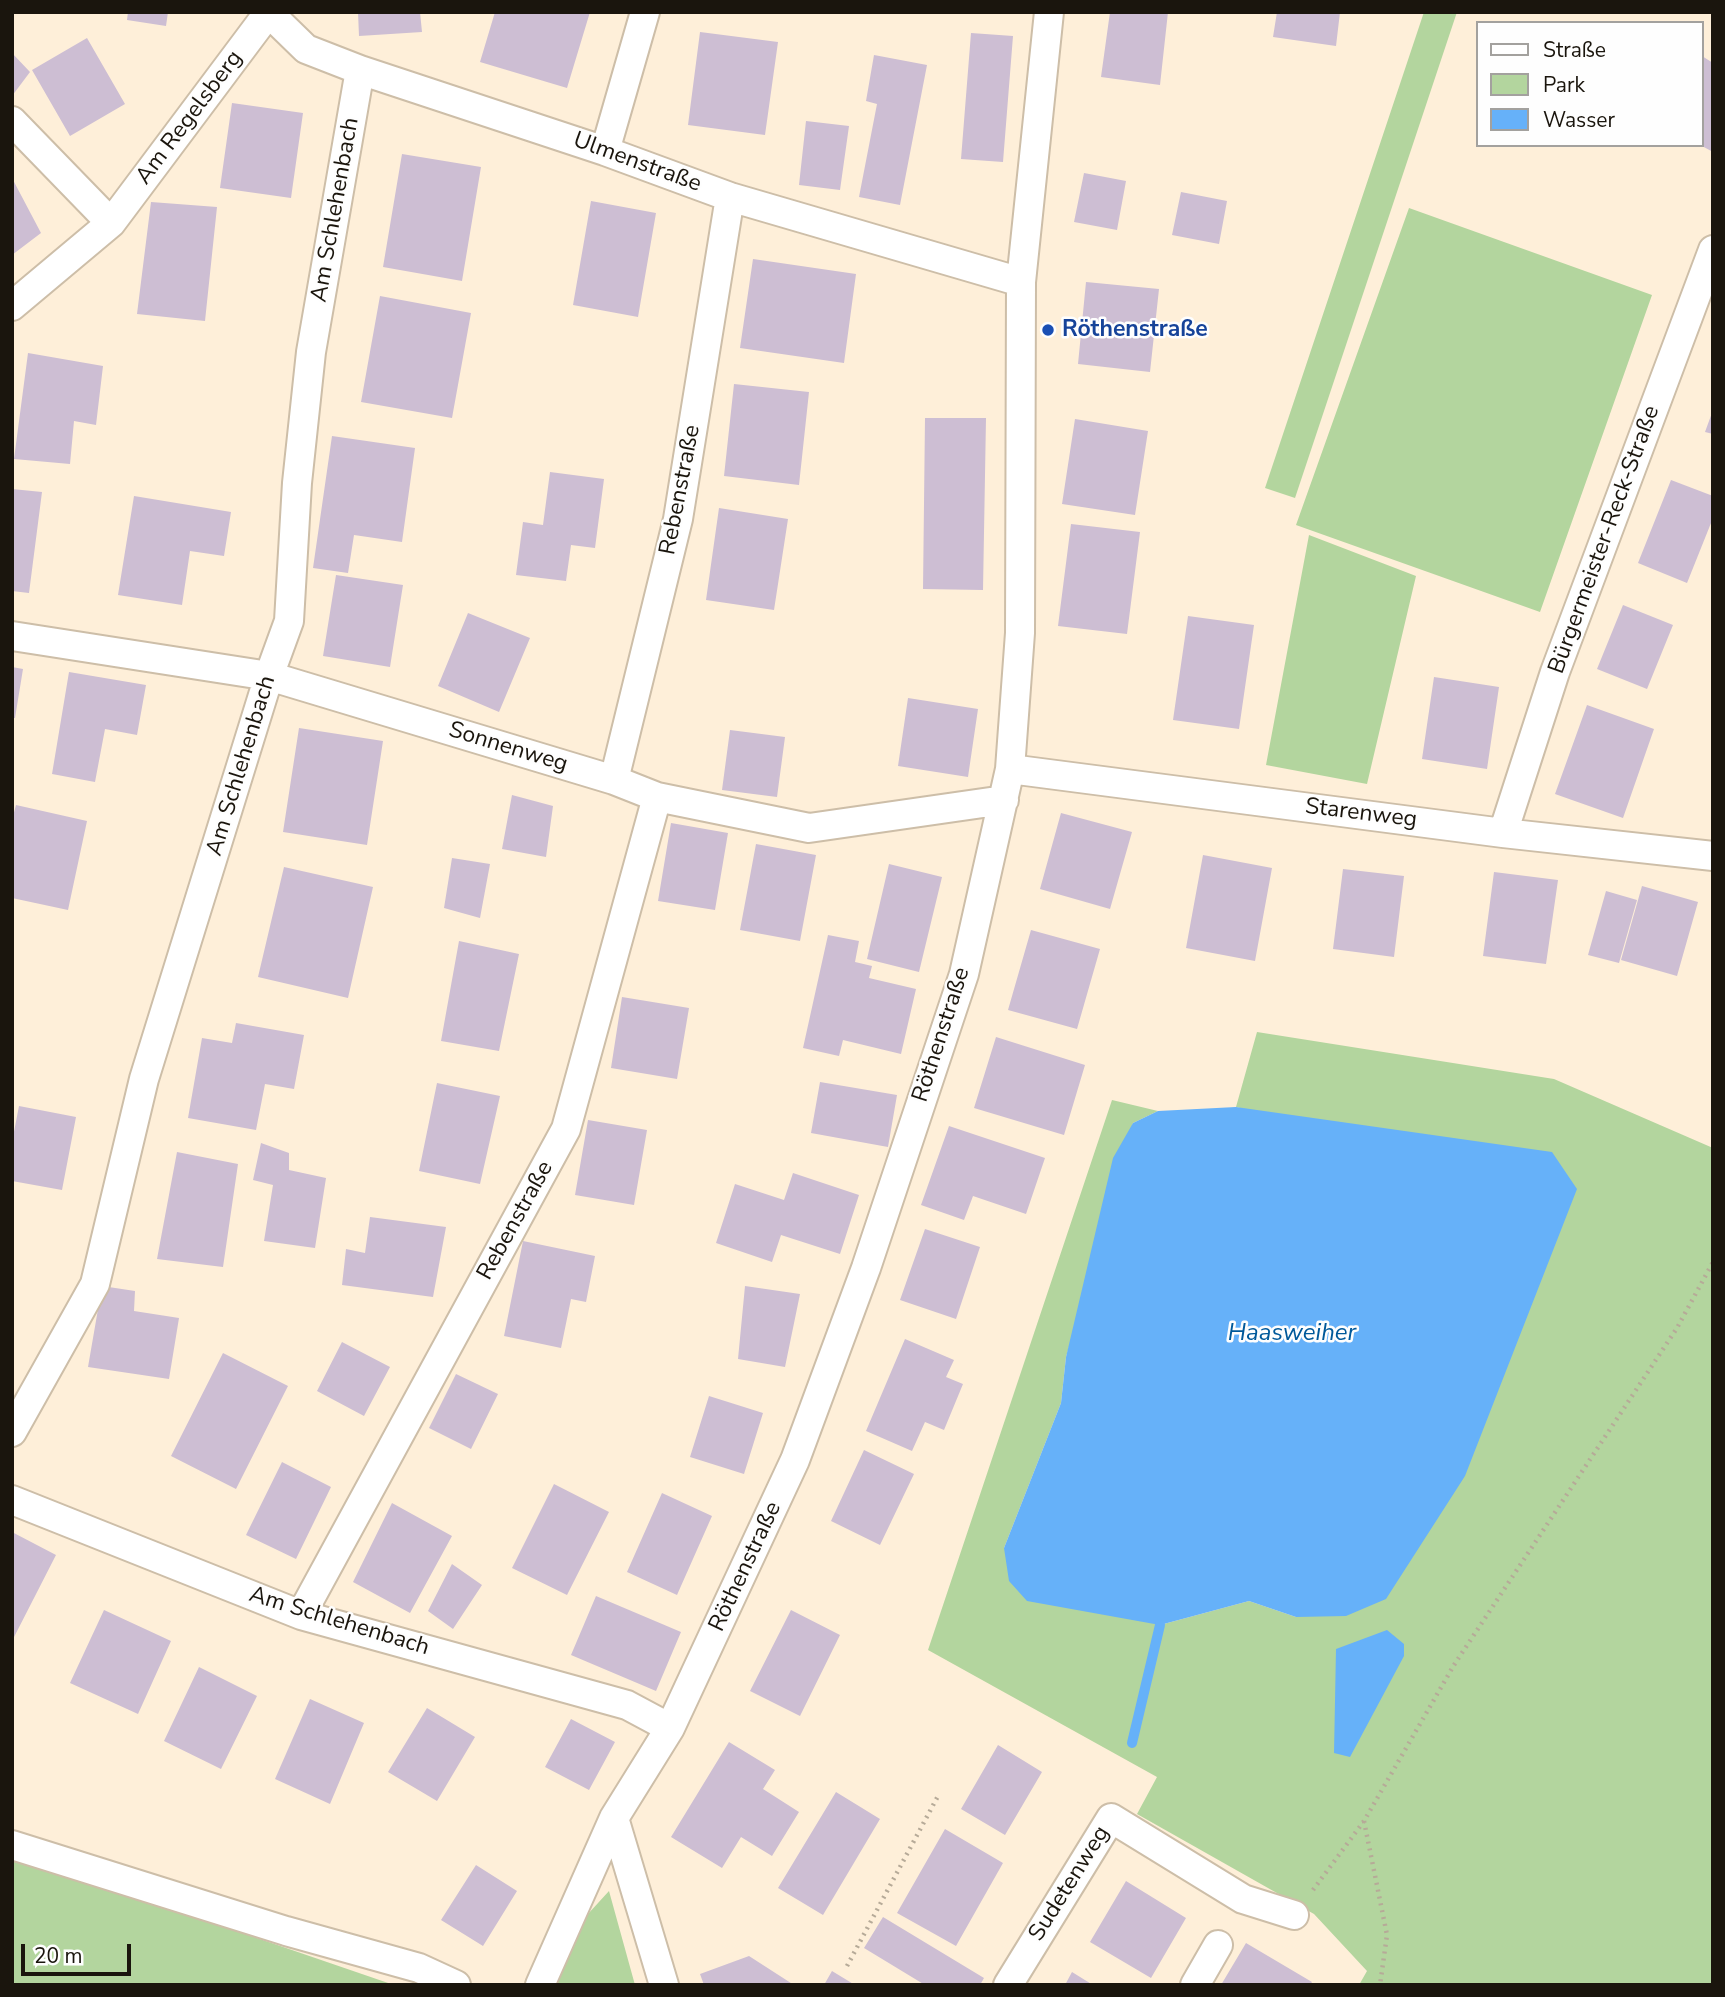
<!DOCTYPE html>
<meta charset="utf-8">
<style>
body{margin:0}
#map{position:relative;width:1725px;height:1997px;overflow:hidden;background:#feefd9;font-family:"Nunito Sans",sans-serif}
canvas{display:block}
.frame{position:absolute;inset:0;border:14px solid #1a150d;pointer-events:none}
.legend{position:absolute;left:1476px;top:21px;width:228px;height:126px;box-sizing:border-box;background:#fefefe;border:2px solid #a3a19e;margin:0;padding:9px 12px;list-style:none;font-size:21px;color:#1a150d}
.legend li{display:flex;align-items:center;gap:14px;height:35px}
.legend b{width:35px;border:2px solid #a3a19e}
.scale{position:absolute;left:21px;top:1944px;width:110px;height:32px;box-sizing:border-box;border:4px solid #1a150d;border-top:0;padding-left:9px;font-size:21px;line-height:24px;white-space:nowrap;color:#1a150d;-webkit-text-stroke:5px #fefefe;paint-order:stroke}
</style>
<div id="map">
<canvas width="1725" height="1997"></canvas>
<div class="frame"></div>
<ul class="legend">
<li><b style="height:9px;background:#fff"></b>Straße</li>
<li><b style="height:19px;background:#b3d59e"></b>Park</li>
<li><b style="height:19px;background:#66b1f9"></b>Wasser</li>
</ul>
<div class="scale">20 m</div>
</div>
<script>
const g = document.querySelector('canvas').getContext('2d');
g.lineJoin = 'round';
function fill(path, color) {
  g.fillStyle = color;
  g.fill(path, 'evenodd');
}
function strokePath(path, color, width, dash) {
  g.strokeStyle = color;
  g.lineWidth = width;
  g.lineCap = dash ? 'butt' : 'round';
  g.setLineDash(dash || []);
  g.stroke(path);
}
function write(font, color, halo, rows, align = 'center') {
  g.font = font + ' "Nunito Sans",sans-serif';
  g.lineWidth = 5;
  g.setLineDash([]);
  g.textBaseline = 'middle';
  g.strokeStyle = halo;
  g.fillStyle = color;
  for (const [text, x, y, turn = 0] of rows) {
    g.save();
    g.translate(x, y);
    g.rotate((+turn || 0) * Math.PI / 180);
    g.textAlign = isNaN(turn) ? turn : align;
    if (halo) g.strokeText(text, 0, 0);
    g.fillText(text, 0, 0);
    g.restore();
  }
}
fill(new Path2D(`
 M 1424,12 L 1457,12 L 1295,498 L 1265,488 Z
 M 1409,208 L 1652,295 L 1540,612 L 1296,525 Z
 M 1309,535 L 1416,576 L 1367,784 L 1266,765 Z
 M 1257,1032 L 1554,1079 L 1713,1148 L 1713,1985 L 1359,1985 L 1367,1971 L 1314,1914 L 1137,1814 L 1157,1777 L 928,1650 L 1112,1100 L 1158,1111 L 1133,1123 L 1066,1357 L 1061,1403 L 1004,1548 L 1160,1625 L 1249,1601 L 1296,1617 L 1253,1111 L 1236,1107 Z
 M 12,1854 L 394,1985 L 12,1985 Z
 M 609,1891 L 635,1985 L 523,1985 Z`), '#b3d59e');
fill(new Path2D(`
 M 1236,1107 L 1552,1152 L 1577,1189 L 1465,1476 L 1386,1599 L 1346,1616 L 1296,1617 L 1249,1601 L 1160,1625 L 1027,1601 L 1009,1581 L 1004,1548 L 1061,1403 L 1066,1357 L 1113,1158 L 1133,1123 L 1158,1111 Z
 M 1387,1630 L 1404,1644 L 1404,1656 L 1350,1757 L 1334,1753 L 1336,1649 Z`), '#66b1f9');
strokePath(new Path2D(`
 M 1132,1743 L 1160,1625`), '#66b1f9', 10);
fill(new Path2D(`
 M 128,12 L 168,12 L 166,26 L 127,20 Z
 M 358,12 L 420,12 L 422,32 L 359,36 Z
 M 495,12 L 590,12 L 567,88 L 480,62 Z
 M 1110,12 L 1168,12 L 1160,85 L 1101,77 Z
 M 1277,12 L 1340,12 L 1336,46 L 1273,37 Z
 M 700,32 L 778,42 L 765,135 L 688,125 Z
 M 971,33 L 1013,36 L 1003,162 L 961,159 Z
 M 87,38 L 125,104 L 70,136 L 32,70 Z
 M 12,53 L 30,72 L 12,96 Z
 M 874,55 L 927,65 L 900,205 L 859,197 L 877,104 L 866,101 Z
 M 1702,56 L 1713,63 L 1713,152 L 1702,146 Z
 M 232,103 L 303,113 L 291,198 L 220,188 Z
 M 806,121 L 849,126 L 840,190 L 799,185 Z
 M 402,154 L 481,167 L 462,281 L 383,267 Z
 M 1084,173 L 1126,181 L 1117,230 L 1074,222 Z
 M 12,178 L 41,233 L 12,255 Z
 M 1181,192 L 1227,201 L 1219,244 L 1172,235 Z
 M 591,201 L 656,213 L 638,317 L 573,305 Z
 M 151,202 L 217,207 L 205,321 L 137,314 Z
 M 753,259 L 856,274 L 844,363 L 740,348 Z
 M 1086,282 L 1159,289 L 1150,372 L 1078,364 Z
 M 380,296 L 471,313 L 452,418 L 361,402 Z
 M 28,353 L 103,366 L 96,425 L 74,421 L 70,464 L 14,459 Z
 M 734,384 L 809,392 L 799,485 L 724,476 Z
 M 1713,410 L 1713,434 L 1705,432 Z
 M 925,418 L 986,418 L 983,590 L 923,589 Z
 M 1075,419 L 1148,431 L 1135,515 L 1062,504 Z
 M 332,436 L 415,448 L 402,542 L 354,535 L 348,573 L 313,568 Z
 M 550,472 L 604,479 L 595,548 L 571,545 L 566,581 L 516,575 L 523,522 L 543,525 Z
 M 1671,480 L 1713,496 L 1713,518 L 1687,583 L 1638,563 Z
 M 12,489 L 42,492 L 29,593 L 12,591 Z
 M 134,496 L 231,512 L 224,556 L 190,551 L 182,605 L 118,595 Z
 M 719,508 L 788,519 L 774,610 L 706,600 Z
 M 1071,524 L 1140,532 L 1127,634 L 1058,626 Z
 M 336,575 L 403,585 L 390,667 L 323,656 Z
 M 1623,605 L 1673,625 L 1647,689 L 1597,669 Z
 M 468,613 L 530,638 L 499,712 L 438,686 Z
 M 1188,616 L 1254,625 L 1239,729 L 1173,720 Z
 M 12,667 L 23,669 L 15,718 L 12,718 Z
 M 69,672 L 146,685 L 137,735 L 105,729 L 95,782 L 52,774 Z
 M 1434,677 L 1499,687 L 1487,769 L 1422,759 Z
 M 908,698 L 978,709 L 968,777 L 898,766 Z
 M 1587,705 L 1654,729 L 1623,818 L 1555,794 Z
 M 299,728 L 383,741 L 367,845 L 283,832 Z
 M 730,730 L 785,737 L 777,797 L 722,790 Z
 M 512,795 L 553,806 L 546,857 L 502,849 Z
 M 16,805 L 87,821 L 68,910 L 12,898 L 12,820 Z
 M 1061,813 L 1132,832 L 1110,909 L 1040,889 Z
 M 671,823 L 728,833 L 715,910 L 658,901 Z
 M 756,844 L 816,855 L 800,941 L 740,930 Z
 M 1203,855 L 1272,868 L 1255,961 L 1186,948 Z
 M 452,858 L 490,864 L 480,918 L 444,908 Z
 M 889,864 L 942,877 L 919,972 L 867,959 Z
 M 284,867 L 373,887 L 348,998 L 258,977 Z
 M 1343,869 L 1404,876 L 1394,957 L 1333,949 Z
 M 1494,872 L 1558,880 L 1546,964 L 1483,956 Z
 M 1642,886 L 1698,902 L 1677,976 L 1621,960 Z
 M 1606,891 L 1637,900 L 1619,963 L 1588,955 Z
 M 1031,930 L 1100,949 L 1077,1029 L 1008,1010 Z
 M 828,935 L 859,941 L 855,962 L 872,966 L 869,978 L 916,989 L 901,1054 L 843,1040 L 839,1056 L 803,1048 Z
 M 459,941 L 519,954 L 499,1051 L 441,1041 Z
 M 622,997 L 689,1008 L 677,1079 L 611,1068 Z
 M 236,1023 L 304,1035 L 294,1089 L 265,1084 L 256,1130 L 188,1118 L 202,1038 L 232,1043 Z
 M 996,1037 L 1085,1065 L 1064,1135 L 974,1108 Z
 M 820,1082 L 897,1095 L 888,1147 L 811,1133 Z
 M 437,1083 L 500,1096 L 480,1184 L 419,1171 Z
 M 19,1106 L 76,1117 L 62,1190 L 12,1181 L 12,1142 Z
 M 588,1120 L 647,1130 L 634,1205 L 575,1195 Z
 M 949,1126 L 1045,1158 L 1026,1214 L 973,1196 L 964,1220 L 921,1205 Z
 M 261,1143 L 289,1153 L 289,1170 L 326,1178 L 315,1248 L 264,1241 L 273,1185 L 253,1180 Z
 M 177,1152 L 238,1164 L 223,1267 L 157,1259 Z
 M 793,1173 L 859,1195 L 840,1254 L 781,1235 L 772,1262 L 716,1243 L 735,1184 L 784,1200 Z
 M 370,1217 L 446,1227 L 433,1297 L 342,1285 L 346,1249 L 365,1253 Z
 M 925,1229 L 980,1247 L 956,1319 L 900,1300 Z
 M 523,1241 L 595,1256 L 586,1302 L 571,1299 L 561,1348 L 504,1336 Z
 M 102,1286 L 135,1291 L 134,1311 L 179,1318 L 169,1379 L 88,1367 Z
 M 745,1286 L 800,1294 L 785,1367 L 738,1359 Z
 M 905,1339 L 954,1360 L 946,1377 L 963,1384 L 944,1430 L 925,1422 L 912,1451 L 866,1431 Z
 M 342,1342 L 390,1367 L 364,1416 L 317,1391 Z
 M 223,1353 L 288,1386 L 236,1489 L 171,1456 Z
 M 456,1374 L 498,1394 L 471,1449 L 429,1428 Z
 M 709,1396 L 763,1413 L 744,1474 L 690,1457 Z
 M 864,1450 L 914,1474 L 880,1545 L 831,1521 Z
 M 282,1462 L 331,1487 L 296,1559 L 246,1535 Z
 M 554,1484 L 609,1512 L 567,1595 L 512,1568 Z
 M 662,1493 L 712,1516 L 677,1595 L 627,1572 Z
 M 392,1503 L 452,1536 L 410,1613 L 353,1582 Z
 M 12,1532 L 56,1555 L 12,1641 Z
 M 452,1564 L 482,1585 L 453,1629 L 428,1611 Z
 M 596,1596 L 681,1632 L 656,1691 L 571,1655 Z
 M 104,1610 L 171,1641 L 138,1714 L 70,1683 Z
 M 791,1610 L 840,1635 L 800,1716 L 750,1691 Z
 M 199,1667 L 257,1696 L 221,1769 L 164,1741 Z
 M 310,1699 L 364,1723 L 330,1804 L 275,1779 Z
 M 427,1708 L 475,1737 L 437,1801 L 388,1772 Z
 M 571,1719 L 615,1742 L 589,1790 L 545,1767 Z
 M 729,1742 L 775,1770 L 763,1789 L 799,1812 L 772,1856 L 741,1837 L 722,1868 L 671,1837 Z
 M 998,1745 L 1042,1772 L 1005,1835 L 961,1809 Z
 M 836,1792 L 880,1819 L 823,1915 L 778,1888 Z
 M 945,1829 L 1003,1863 L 956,1946 L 897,1913 Z
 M 476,1865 L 517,1891 L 483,1946 L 441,1920 Z
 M 1126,1881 L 1186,1918 L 1151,1978 L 1090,1942 Z
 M 883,1917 L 984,1978 L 980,1985 L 925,1985 L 864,1948 Z
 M 1246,1943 L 1312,1982 L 1310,1985 L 1221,1985 Z
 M 749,1956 L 794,1985 L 704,1985 L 700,1974 Z
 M 832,1971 L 855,1985 L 824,1985 Z
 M 1072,1972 L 1093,1985 L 1065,1985 Z`), '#cdbed3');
const minor = new Path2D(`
 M 269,13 L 306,49 L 360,70 L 605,151 L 730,197 L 1021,282
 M 12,121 L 111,223
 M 605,151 L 645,12
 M 12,306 L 111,223 L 269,12
 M 12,636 L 269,676 L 614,780 L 657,797 L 809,828 L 1004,800
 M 1010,769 L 1503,833 L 1713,856
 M 614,780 L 678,519 L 730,197
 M 1503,833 L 1555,672 L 1713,250
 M 12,1432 L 95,1284 L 144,1079 L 269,676 L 289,621 L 297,483 L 311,352 L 360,70
 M 12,1500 L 301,1615 L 627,1705 L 670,1728
 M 301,1615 L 566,1129 L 657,797
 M 614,1818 L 664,1985
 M 12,1845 L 286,1931 L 419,1968 L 456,1985
 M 540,1985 L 614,1818 L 670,1728 L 795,1460 L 866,1268 L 964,974 L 1010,769 L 1020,633 L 1021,282 L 1049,12
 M 1008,1985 L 1111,1818 L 1243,1899 L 1294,1915
 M 1195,1985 L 1218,1945`);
strokePath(minor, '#cdbea8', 32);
strokePath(new Path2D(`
 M 1364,1821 L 1387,1935 L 1380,1985
 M 1313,1890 L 1364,1821 L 1454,1665 L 1677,1328 L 1713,1262
 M 847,1966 L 938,1796`), '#b6aa98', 4.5, [2, 5]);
strokePath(minor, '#fff', 28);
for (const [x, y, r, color] of [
 [1048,330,7,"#1a4fb4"]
]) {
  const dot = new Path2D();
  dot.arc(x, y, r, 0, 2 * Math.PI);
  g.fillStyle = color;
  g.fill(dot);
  strokePath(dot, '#fefefe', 2.5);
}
write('23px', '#1a150d', '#fefefe', [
 ["Am Regelsberg",190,118,-53],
 ["Ulmenstraße",637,163,20],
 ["Am Schlehenbach",336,210,-80],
 ["Rebenstraße",681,490,-79],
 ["Bürgermeister-Reck-Straße",1605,540,-70],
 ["Sonnenweg",508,748,17],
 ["Am Schlehenbach",242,766,-73],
 ["Starenweg",1361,814,7],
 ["Röthenstraße",942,1035,-72],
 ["Rebenstraße",516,1221,-61],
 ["Röthenstraße",746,1567,-65],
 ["Am Schlehenbach",339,1622,17],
 ["Sudetenweg",1070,1884,-58]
]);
write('bold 23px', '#164399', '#fefefe', [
 ["Röthenstraße",1062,330]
], 'left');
write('italic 24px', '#00599a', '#fefefe', [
 ["Haasweiher",1292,1334]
]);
</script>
